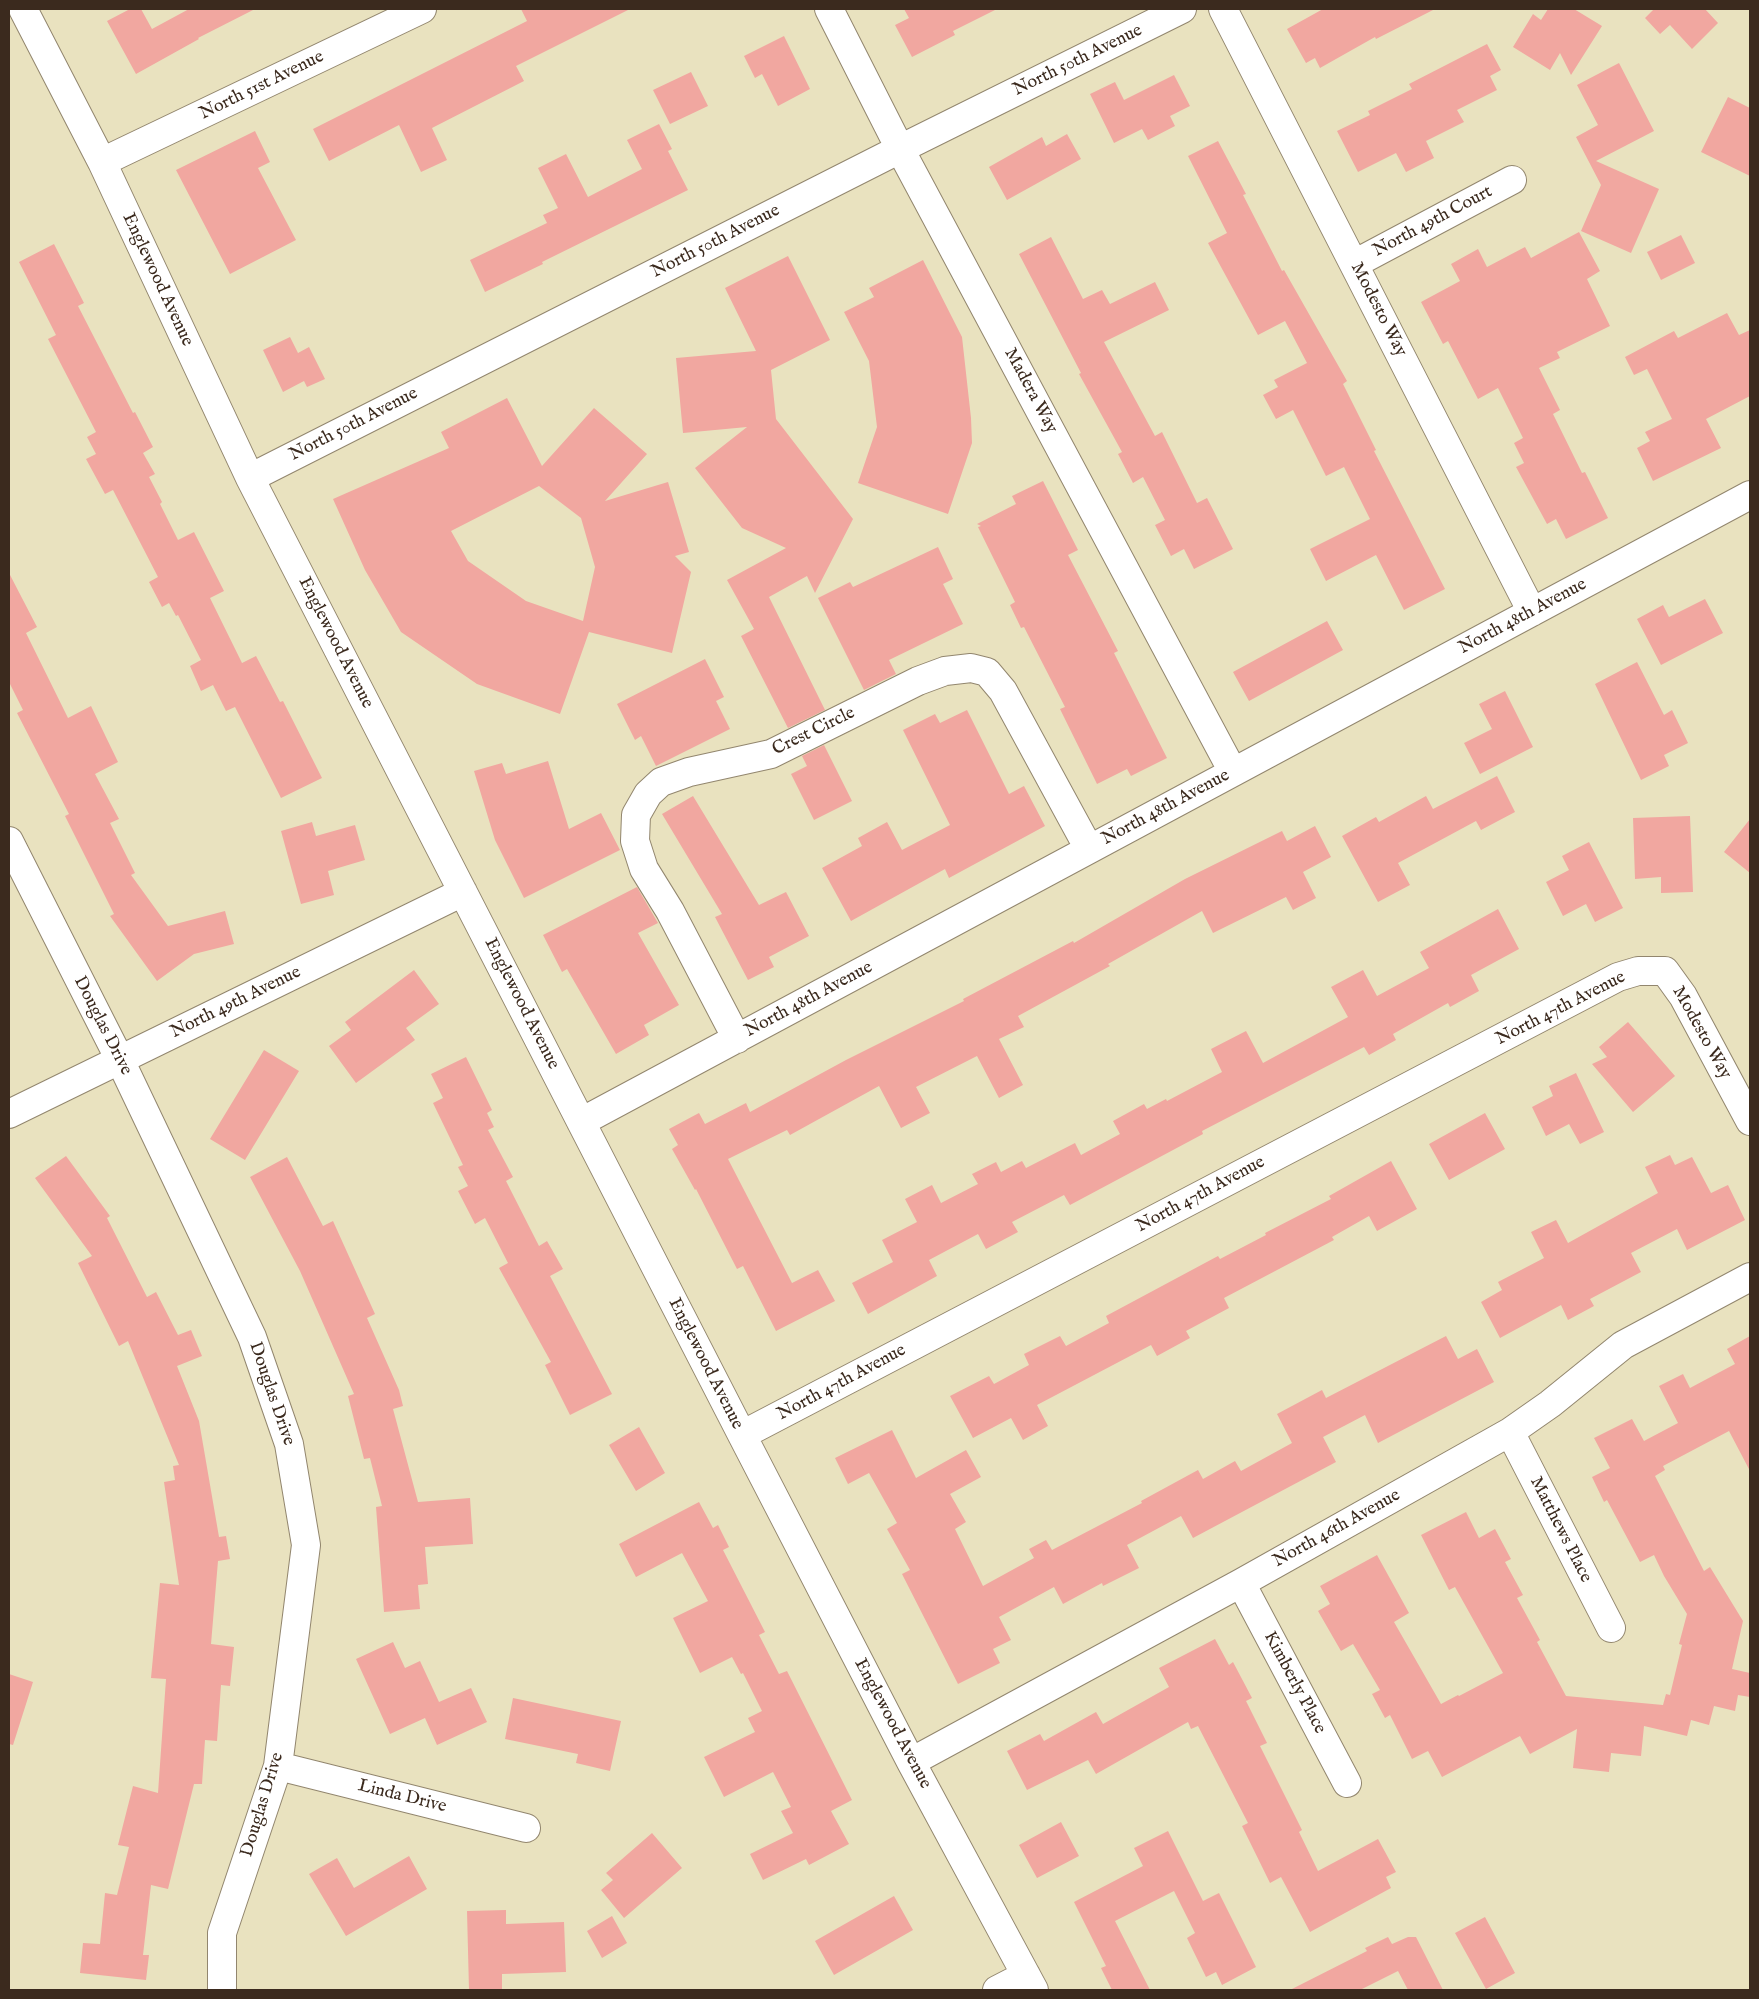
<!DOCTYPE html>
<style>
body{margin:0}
#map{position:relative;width:1759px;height:1999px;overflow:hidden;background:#e9e2bf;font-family:"IM FELL English",serif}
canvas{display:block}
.frame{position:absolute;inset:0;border:10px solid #3b2a1e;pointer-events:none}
</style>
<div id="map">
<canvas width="1759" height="1999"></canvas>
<div class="frame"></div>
</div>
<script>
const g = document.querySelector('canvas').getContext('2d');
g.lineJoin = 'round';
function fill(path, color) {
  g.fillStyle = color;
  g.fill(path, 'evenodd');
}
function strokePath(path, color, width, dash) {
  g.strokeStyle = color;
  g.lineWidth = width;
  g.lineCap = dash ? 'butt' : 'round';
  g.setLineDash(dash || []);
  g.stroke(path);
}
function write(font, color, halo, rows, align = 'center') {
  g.font = font + ' "IM FELL English",serif';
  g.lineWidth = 4;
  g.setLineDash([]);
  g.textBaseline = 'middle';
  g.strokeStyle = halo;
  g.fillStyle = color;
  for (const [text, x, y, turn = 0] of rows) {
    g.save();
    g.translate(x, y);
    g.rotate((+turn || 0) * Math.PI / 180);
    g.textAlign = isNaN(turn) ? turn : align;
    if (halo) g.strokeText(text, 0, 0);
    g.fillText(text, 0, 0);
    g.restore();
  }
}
fill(new Path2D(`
 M 130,9 L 141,9 L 152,29 L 189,9 L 255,9 L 198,38 L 199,39 L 136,74 L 107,21 Z
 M 521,9 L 630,9 L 516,66 L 524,81 L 432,128 L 447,160 L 421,172 L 399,125 L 329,161 L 313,129 L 527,21 Z
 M 904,9 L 997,9 L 953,31 L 955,35 L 912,57 L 895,25 L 909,18 Z
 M 1323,9 L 1435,9 L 1376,39 L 1375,37 L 1320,68 L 1315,58 L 1306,63 L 1287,29 Z
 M 1548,9 L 1574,9 L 1602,26 L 1571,75 L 1560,53 L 1550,70 L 1513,47 L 1533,14 L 1541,20 Z
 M 1654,9 L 1705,9 L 1718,23 L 1692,49 L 1670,25 L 1660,34 L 1645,18 Z
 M 784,36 L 810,89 L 778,106 L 762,74 L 755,78 L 744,56 Z
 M 1487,44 L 1501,70 L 1490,76 L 1497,90 L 1457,110 L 1464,122 L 1426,141 L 1434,158 L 1406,172 L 1396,153 L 1358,172 L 1337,131 L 1370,115 L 1368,111 L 1412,89 L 1409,84 Z
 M 1619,63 L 1654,131 L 1596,161 L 1659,189 L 1631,253 L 1581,231 L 1601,185 L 1576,137 L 1598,125 L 1577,85 Z
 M 691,72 L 708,106 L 670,124 L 653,90 Z
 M 1174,75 L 1190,106 L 1170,116 L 1175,126 L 1148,140 L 1142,129 L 1114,143 L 1090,94 L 1115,82 L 1124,100 Z
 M 1728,97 L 1750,108 L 1750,176 L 1701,152 Z
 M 659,124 L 672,149 L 668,151 L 688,190 L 542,262 L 543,264 L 485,292 L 470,260 L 547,223 L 543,215 L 558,208 L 538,168 L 566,154 L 588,197 L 642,169 L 627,140 Z
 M 255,131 L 270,162 L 258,168 L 296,240 L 230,274 L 176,170 Z
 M 1067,134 L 1081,159 L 1007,200 L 989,167 L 1042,137 L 1046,146 Z
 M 1218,141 L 1246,194 L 1243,195 L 1282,271 L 1284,270 L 1347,381 L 1343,384 L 1376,450 L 1374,451 L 1445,589 L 1404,610 L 1376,555 L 1326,581 L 1310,549 L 1370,519 L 1344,467 L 1326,476 L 1293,410 L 1276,419 L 1263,395 L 1278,387 L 1274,380 L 1307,363 L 1285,321 L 1258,335 L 1208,243 L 1227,233 L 1188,156 Z
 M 1579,232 L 1600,271 L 1587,279 L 1610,326 L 1557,352 L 1560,358 L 1539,368 L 1560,410 L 1553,414 L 1582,473 L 1585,472 L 1608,518 L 1566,539 L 1556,519 L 1547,524 L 1516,467 L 1524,463 L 1514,443 L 1523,438 L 1498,388 L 1478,399 L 1448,341 L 1443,344 L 1421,302 L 1460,281 L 1451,264 L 1478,249 L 1487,267 L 1525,247 L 1531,258 Z
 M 1681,235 L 1695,263 L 1661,280 L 1647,252 Z
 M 1051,237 L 1083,299 L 1102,290 L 1110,304 L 1155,282 L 1169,310 L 1104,342 L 1155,436 L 1162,432 L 1197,503 L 1207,498 L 1233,549 L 1194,569 L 1184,549 L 1171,556 L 1155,525 L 1165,520 L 1143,477 L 1133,483 L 1118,454 L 1122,452 L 1079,374 L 1081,373 L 1019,254 Z
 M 54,244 L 84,303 L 78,306 L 133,413 L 135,412 L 153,447 L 143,453 L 155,474 L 149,477 L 162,502 L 160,504 L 178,540 L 194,532 L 224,591 L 210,598 L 242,663 L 256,656 L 280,702 L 283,701 L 322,778 L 281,798 L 235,707 L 226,711 L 213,685 L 201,691 L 190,666 L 201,660 L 178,615 L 176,616 L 169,603 L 162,607 L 149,582 L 158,577 L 113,490 L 105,494 L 86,459 L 96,454 L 87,437 L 96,432 L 48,339 L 56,335 L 19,262 Z
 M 788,256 L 830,340 L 771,370 L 776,419 L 853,519 L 815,593 L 807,576 L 769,597 L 825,710 L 788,728 L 741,636 L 754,629 L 727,580 L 786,548 L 742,528 L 695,468 L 747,427 L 683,433 L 676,358 L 756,351 L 725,288 Z
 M 923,260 L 962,337 L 971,418 L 972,443 L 948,514 L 858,483 L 877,427 L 869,361 L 844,312 L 874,297 L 869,288 Z
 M 1727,313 L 1739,335 L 1750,330 L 1750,396 L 1706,419 L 1721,448 L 1653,481 L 1637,448 L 1650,441 L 1645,432 L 1672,419 L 1647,369 L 1634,375 L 1625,357 L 1674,331 L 1678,338 Z
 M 290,337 L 298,353 L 309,347 L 325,379 L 307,387 L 304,381 L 283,392 L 263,350 Z
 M 507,398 L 542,466 L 594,408 L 647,454 L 605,501 L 668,482 L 689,552 L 675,556 L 691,572 L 672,653 L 589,632 L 560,714 L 477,684 L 401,632 L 365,570 L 333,499 L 449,448 L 441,432 ZM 539,486 L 581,518 L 595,567 L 583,621 L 526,601 L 468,561 L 451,531 Z
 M 1043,481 L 1078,550 L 1068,555 L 1118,651 L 1114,653 L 1167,758 L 1131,776 L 1127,769 L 1097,784 L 1060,709 L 1065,707 L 1024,627 L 1021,628 L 1010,605 L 1015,602 L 978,527 L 981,526 L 977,524 L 1016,504 L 1012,496 Z
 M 938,547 L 953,579 L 943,584 L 963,624 L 889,660 L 896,674 L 864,690 L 818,598 L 850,582 L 853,587 Z
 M 9,573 L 37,627 L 26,633 L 68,718 L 91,706 L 118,762 L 95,774 L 119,819 L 110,823 L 135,873 L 131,875 L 168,926 L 225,911 L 234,944 L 194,954 L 157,981 L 110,916 L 114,914 L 65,816 L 69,814 L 17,713 L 23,710 L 9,682 Z
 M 1705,599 L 1723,633 L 1661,665 L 1637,619 L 1663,605 L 1669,617 Z
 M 1327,621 L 1343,650 L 1249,701 L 1233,672 Z
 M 705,659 L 724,697 L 716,701 L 730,729 L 656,766 L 641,736 L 635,740 L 617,704 Z
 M 1637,662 L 1664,715 L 1672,710 L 1688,743 L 1664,755 L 1669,766 L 1641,780 L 1595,684 Z
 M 1505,691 L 1533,747 L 1480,774 L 1464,743 L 1492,729 L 1479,704 Z
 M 967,710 L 1009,794 L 1024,786 L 1045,826 L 949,878 L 945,869 L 851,921 L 822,868 L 862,846 L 858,838 L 887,822 L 902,850 L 950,825 L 903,730 L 935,714 L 940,723 Z
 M 824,745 L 852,801 L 814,820 L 791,774 L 807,766 L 802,756 Z
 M 548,761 L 569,829 L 601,813 L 620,850 L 524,898 L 495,840 L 474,771 L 502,763 L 506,774 Z
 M 1497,776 L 1515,812 L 1481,830 L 1476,821 L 1398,863 L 1410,885 L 1378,902 L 1342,836 L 1376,817 L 1379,822 L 1426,796 L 1433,809 Z
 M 693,796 L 759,905 L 786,892 L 809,936 L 769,957 L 774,967 L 748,980 L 715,917 L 722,914 L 662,814 Z
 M 1690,816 L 1693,892 L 1661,893 L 1661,877 L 1635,879 L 1633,818 Z
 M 1750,819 L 1750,873 L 1724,852 Z
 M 312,822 L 316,836 L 355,825 L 365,860 L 328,871 L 334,895 L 301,904 L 281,831 Z
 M 1315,826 L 1331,857 L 1303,872 L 1316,898 L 1293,910 L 1286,897 L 1213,933 L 1202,911 L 1108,964 L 1110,966 L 1018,1016 L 1024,1027 L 999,1039 L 1023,1085 L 999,1098 L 977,1056 L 916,1087 L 930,1113 L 901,1128 L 879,1086 L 790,1135 L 787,1130 L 728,1159 L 792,1283 L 818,1270 L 835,1301 L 776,1331 L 743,1266 L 737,1269 L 696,1189 L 695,1190 L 672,1149 L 678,1145 L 669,1129 L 699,1113 L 705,1124 L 746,1103 L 750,1112 L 846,1060 L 964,1001 L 963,999 L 1073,941 L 1074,943 L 1185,879 L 1282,831 L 1287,841 Z
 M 1589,842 L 1623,908 L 1595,922 L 1586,904 L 1563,916 L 1546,882 L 1569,870 L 1562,856 Z
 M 637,887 L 658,923 L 638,933 L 679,1005 L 644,1025 L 649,1035 L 616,1054 L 567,969 L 562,972 L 543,935 Z
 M 1498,909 L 1519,949 L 1471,975 L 1479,991 L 1450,1007 L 1448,1003 L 1393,1034 L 1396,1040 L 1369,1055 L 1364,1047 L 1202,1131 L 1203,1134 L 1070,1205 L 1064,1195 L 1012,1222 L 1018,1232 L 986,1249 L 978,1234 L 929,1260 L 937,1276 L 868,1314 L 852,1283 L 893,1262 L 882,1240 L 917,1222 L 905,1199 L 932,1185 L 941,1203 L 978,1184 L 972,1174 L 996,1162 L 1001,1172 L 1022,1161 L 1026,1168 L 1075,1143 L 1081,1155 L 1120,1134 L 1113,1121 L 1144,1104 L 1147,1109 L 1166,1099 L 1167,1101 L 1222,1072 L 1211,1049 L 1246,1031 L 1263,1063 L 1348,1017 L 1331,987 L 1363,970 L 1377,996 L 1429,968 L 1420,952 Z
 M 414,970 L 439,1004 L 406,1028 L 415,1040 L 356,1083 L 329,1046 L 351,1030 L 345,1022 Z
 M 1628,1022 L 1675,1076 L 1633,1112 L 1592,1064 L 1607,1057 L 1599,1047 Z
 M 264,1050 L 299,1071 L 245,1160 L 210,1139 Z
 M 466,1057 L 492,1110 L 487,1113 L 494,1127 L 488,1130 L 513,1177 L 506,1181 L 539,1246 L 547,1241 L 563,1269 L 550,1276 L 612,1394 L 570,1415 L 545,1365 L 551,1362 L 499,1268 L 508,1263 L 485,1218 L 475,1224 L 458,1191 L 468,1186 L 458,1167 L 463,1165 L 433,1103 L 443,1098 L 431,1074 Z
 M 1576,1073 L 1604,1132 L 1580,1144 L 1569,1124 L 1546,1136 L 1532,1107 L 1553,1096 L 1549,1086 Z
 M 1485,1113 L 1505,1149 L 1449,1180 L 1429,1144 Z
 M 1670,1155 L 1675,1165 L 1692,1157 L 1711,1193 L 1728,1185 L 1745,1220 L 1687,1250 L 1677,1229 L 1631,1253 L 1641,1272 L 1590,1299 L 1594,1306 L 1568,1320 L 1561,1305 L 1500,1338 L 1481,1302 L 1502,1290 L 1498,1282 L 1544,1258 L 1531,1232 L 1556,1220 L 1568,1243 L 1658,1193 L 1645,1167 Z
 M 66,1156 L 110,1216 L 107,1218 L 147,1297 L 156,1292 L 178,1335 L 191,1330 L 202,1356 L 177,1366 L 199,1421 L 219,1537 L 226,1536 L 230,1559 L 218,1561 L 211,1644 L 234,1647 L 230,1686 L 221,1685 L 217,1741 L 205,1740 L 202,1784 L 194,1784 L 168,1889 L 151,1885 L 143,1955 L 149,1955 L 146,1980 L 80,1973 L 83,1943 L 100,1944 L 105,1893 L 117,1895 L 129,1847 L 118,1845 L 133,1786 L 158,1793 L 166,1679 L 151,1678 L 160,1583 L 179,1585 L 164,1482 L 175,1480 L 173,1466 L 179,1465 L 128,1341 L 119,1346 L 78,1263 L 92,1256 L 35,1178 Z
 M 287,1157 L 323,1226 L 333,1221 L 375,1314 L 367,1318 L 399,1390 L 403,1406 L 393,1409 L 418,1502 L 470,1498 L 473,1544 L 425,1547 L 428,1584 L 418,1585 L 420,1609 L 384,1612 L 376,1507 L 382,1506 L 370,1458 L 364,1459 L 348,1396 L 354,1394 L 300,1271 L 250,1177 Z
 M 1391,1161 L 1417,1209 L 1377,1231 L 1369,1216 L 1332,1237 L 1334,1240 L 1224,1298 L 1229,1308 L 1186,1331 L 1190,1338 L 1157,1356 L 1151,1345 L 1037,1405 L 1048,1426 L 1023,1440 L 1011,1418 L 973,1438 L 950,1396 L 989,1376 L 994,1384 L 1029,1365 L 1024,1354 L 1060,1336 L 1066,1346 L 1109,1323 L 1106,1316 L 1218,1256 L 1220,1259 L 1266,1235 L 1265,1233 L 1331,1199 L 1329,1196 Z
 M 1446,1336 L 1458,1359 L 1477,1349 L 1494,1382 L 1378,1443 L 1365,1415 L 1323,1437 L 1336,1462 L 1193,1538 L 1181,1516 L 1127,1545 L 1139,1568 L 1103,1586 L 1102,1583 L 1063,1604 L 1054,1587 L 999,1617 L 1011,1640 L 993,1649 L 1000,1663 L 958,1684 L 902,1574 L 910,1570 L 887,1529 L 897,1523 L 869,1473 L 848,1484 L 835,1458 L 892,1430 L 916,1478 L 966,1450 L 981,1477 L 950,1494 L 966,1522 L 955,1529 L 983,1586 L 1034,1558 L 1029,1549 L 1046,1540 L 1052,1550 L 1142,1503 L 1141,1501 L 1198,1470 L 1203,1479 L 1235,1461 L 1241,1471 L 1292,1443 L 1277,1414 L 1322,1390 L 1326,1398 Z
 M 1750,1336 L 1750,1471 L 1729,1431 L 1663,1466 L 1665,1470 L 1655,1476 L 1704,1571 L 1710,1567 L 1743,1621 L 1732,1669 L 1750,1673 L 1750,1697 L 1738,1695 L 1735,1711 L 1714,1706 L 1709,1725 L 1691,1720 L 1687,1736 L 1644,1726 L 1641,1756 L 1611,1753 L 1609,1772 L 1573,1768 L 1577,1729 L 1530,1754 L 1520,1736 L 1442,1777 L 1428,1751 L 1412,1759 L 1390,1715 L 1385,1718 L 1372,1694 L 1380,1690 L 1353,1644 L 1341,1651 L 1318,1611 L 1330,1604 L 1320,1586 L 1377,1555 L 1409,1613 L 1394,1622 L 1441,1704 L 1458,1695 L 1459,1696 L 1503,1673 L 1455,1587 L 1449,1590 L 1421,1535 L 1466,1512 L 1479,1538 L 1495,1529 L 1511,1559 L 1505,1562 L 1523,1595 L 1517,1598 L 1540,1640 L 1537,1642 L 1566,1696 L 1663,1705 L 1666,1694 L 1670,1695 L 1682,1645 L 1679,1644 L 1687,1614 L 1664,1576 L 1654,1555 L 1640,1562 L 1607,1500 L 1604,1502 L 1592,1477 L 1610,1468 L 1594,1438 L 1632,1419 L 1644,1441 L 1678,1423 L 1659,1386 L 1683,1374 L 1690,1388 L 1735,1364 L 1727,1349 Z
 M 639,1427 L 665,1473 L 636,1491 L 609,1445 Z
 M 699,1502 L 713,1528 L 718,1525 L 729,1547 L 723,1550 L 765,1632 L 759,1635 L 779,1674 L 787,1671 L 852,1800 L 831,1811 L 849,1844 L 809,1865 L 806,1859 L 763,1880 L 750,1854 L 793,1833 L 781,1811 L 791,1807 L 773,1772 L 724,1797 L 704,1757 L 755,1732 L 748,1718 L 762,1711 L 743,1673 L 741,1674 L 732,1657 L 700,1673 L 673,1618 L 708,1601 L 682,1553 L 636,1577 L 619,1544 Z
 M 1215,1639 L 1229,1665 L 1233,1662 L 1252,1698 L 1246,1701 L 1267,1743 L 1260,1746 L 1302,1830 L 1299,1832 L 1318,1871 L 1378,1839 L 1396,1872 L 1386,1877 L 1391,1888 L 1310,1932 L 1281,1877 L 1270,1883 L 1242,1826 L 1248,1823 L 1198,1726 L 1191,1729 L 1188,1722 L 1096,1774 L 1088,1760 L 1027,1790 L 1007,1751 L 1040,1734 L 1044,1741 L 1096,1712 L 1103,1724 L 1169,1687 L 1159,1668 Z
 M 393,1642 L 405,1668 L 420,1661 L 439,1702 L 471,1688 L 487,1722 L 437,1745 L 425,1718 L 390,1734 L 356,1659 Z
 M 9,1674 L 33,1682 L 13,1745 L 9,1744 Z
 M 513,1698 L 621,1721 L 610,1771 L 576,1763 L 578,1754 L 505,1739 Z
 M 1061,1822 L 1079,1856 L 1037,1878 L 1019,1845 Z
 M 1168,1831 L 1203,1901 L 1219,1893 L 1256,1967 L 1222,1985 L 1216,1972 L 1206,1977 L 1187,1938 L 1195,1933 L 1174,1891 L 1115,1921 L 1150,1990 L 1112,1990 L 1101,1968 L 1106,1966 L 1074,1902 L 1143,1866 L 1134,1848 Z
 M 652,1833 L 682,1868 L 624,1918 L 601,1890 L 613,1880 L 606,1873 Z
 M 409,1856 L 427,1889 L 346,1936 L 309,1874 L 337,1858 L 354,1888 Z
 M 894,1896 L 913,1930 L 834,1975 L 815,1941 Z
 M 506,1910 L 506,1924 L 564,1922 L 566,1972 L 502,1974 L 502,1990 L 469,1990 L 467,1911 Z
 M 612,1916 L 627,1943 L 602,1958 L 587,1931 Z
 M 1485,1917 L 1515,1973 L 1486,1989 L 1455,1933 Z
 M 1388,1937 L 1392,1944 L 1408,1937 L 1416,1937 L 1443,1990 L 1408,1990 L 1398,1971 L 1360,1990 L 1290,1990 L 1367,1951 L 1365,1948 Z`), '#f1a7a0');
const minor = new Path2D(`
 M 23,9 L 102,162 L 250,478 L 742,1435 L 911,1762 L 1034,1990
 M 829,9 L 900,149 L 1233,772
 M 1223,9 L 1532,612
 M 102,162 L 422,9
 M 1354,264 L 1512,180
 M 250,478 L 900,149 L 1182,9
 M 9,841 L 120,1060 L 252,1337 L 289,1444 L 306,1545 L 278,1766 L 222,1933 L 222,1990
 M 737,1039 L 670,911 L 644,869 L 635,841 L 636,815 L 648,794 L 661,782 L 689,772 L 771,754 L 918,681 L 945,671 L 971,668 L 987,672 L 1003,691 L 1089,849
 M 9,1114 L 463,892
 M 581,1122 L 1750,495
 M 1510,1432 L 1611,1628
 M 742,1435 L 1618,977 L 1638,971 L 1665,971 L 1683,996 L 1750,1121
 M 1241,1583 L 1347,1783
 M 911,1762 L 1241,1583 L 1510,1432 L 1550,1404 L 1623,1345 L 1750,1277
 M 278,1766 L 526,1828
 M 997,1990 L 1026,1975`);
strokePath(minor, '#92866e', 30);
strokePath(minor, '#fff', 28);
write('18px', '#3b2a1e', '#fff', [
 ["North 50th Avenue",1078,61,-26],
 ["North 51st Avenue",262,86,-26],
 ["North 49th Court",1433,222,-28],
 ["North 50th Avenue",716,242,-27],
 ["Englewood Avenue",157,280,65],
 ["Modesto Way",1378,310,63],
 ["Madera Way",1030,391,62],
 ["North 50th Avenue",354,425,-27],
 ["North 48th Avenue",1523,617,-28],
 ["Englewood Avenue",335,643,63],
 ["Crest Circle",814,732,-26],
 ["North 48th Avenue",1166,808,-28],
 ["North 48th Avenue",809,1000,-28],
 ["North 49th Avenue",236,1003,-26],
 ["Englewood Avenue",521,1004,63],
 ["North 47th Avenue",1561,1009,-27],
 ["Douglas Drive",102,1026,63],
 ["Modesto Way",1701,1033,61],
 ["North 47th Avenue",1201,1195,-28],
 ["Englewood Avenue",705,1364,63],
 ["North 47th Avenue",842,1383,-28],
 ["Douglas Drive",271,1394,71],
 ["North 46th Avenue",1337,1529,-29],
 ["Matthews Place",1560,1530,63],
 ["Kimberly Place",1294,1683,62],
 ["Englewood Avenue",892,1724,62],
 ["Linda Drive",402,1797,14],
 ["Douglas Drive",263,1805,-73]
]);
</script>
